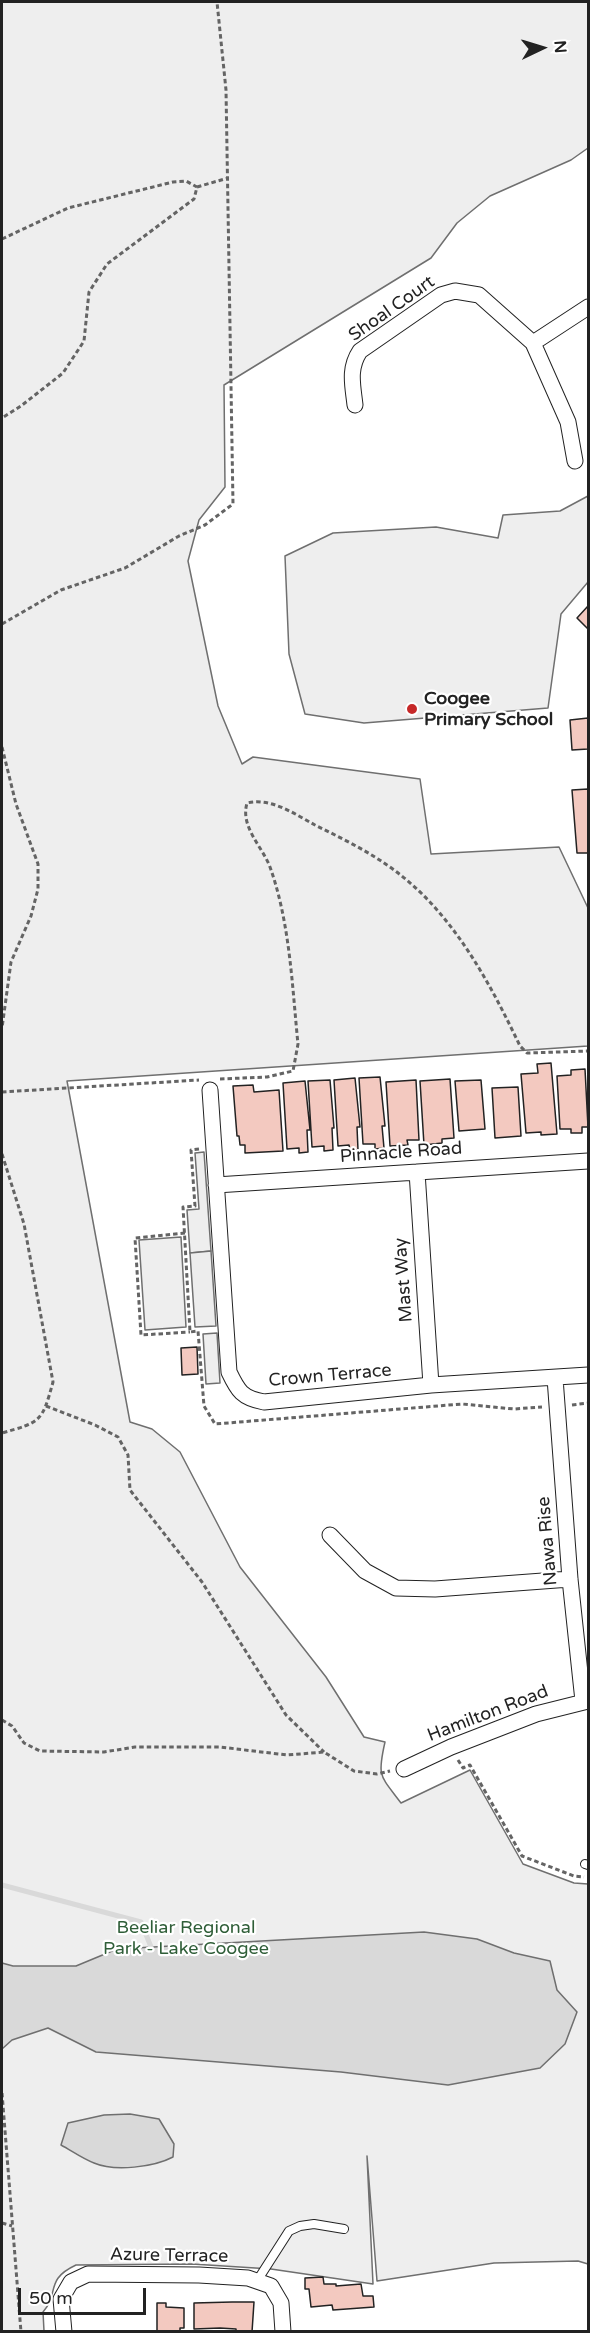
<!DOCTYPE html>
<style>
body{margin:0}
#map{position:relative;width:590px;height:2333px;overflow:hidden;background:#fff;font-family:"Varela Round",sans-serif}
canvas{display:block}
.frame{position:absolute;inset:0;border:3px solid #222;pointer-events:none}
.north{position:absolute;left:512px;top:18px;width:60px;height:60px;-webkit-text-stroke:4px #fff;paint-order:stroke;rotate:86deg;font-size:16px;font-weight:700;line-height:24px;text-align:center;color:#222}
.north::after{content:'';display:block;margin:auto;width:21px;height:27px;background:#222;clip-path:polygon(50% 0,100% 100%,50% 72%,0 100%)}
.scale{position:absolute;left:18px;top:2288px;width:128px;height:27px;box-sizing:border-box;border:3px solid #222;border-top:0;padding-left:8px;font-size:18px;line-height:21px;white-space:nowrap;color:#222;-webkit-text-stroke:4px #fff;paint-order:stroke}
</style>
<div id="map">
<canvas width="590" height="2333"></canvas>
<div class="frame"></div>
<div class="north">N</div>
<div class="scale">50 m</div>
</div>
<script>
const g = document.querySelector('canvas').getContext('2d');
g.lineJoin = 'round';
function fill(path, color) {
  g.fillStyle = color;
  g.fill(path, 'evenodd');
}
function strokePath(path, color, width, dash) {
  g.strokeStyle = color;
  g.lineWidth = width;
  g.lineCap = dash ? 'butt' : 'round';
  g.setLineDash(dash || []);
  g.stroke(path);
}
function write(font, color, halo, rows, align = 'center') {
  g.font = font + ' "Varela Round",sans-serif';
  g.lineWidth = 4.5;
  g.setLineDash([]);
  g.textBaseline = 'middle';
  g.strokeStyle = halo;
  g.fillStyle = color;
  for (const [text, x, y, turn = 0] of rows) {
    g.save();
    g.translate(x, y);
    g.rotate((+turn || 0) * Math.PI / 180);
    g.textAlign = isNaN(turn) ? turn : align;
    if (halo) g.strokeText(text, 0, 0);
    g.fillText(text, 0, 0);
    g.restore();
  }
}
const green = new Path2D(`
 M 2,2 L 588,2 L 588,148 L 571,160 L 490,196 L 457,223 L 431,258 L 224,385 L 225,487 L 199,520 L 188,561 L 218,706 L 242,764 L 253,757 L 420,779 L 431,854 L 559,847 L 588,908 L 588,1046 L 67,1081 L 130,1422 L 152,1429 L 180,1452 L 240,1567 L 326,1677 L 364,1737 L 385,1742 C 377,1777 380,1775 401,1803 L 470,1770 L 523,1864 L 574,1883 L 588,1884 L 588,2264 L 578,2261 L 494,2263 L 377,2281 L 367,2156 L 373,2284 L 271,2269 L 192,2264 L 76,2265 C 44,2280 60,2293 43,2312 L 44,2331 L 2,2332 Z
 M 588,496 L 588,582 L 561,614 L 548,708 L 364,723 L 305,714 L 289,654 L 285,556 L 333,533 L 436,527 L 498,538 L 503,515 L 560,511 Z
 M 204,1152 L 211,1251 L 190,1253 L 187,1210 L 199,1209 L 195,1153 Z
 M 181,1237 L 186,1327 L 145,1330 L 139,1240 Z
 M 217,1333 L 220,1383 L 206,1384 L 203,1334 Z`);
fill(green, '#eee');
strokePath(green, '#6f6f6f', 1.5);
const parking = new Path2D(`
 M 211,1251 L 216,1326 L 195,1327 L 190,1253 Z`);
fill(parking, '#ededed');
strokePath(parking, '#6f6f6f', 1.5);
const water = new Path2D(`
 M 424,1932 L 477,1939 L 514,1953 L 550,1961 L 557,1990 L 577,2012 L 565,2044 L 540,2068 L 448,2085 L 341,2072 L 96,2052 L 48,2028 L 12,2040 L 2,2049 L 2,1963 L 13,1966 L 76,1966 L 117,1949 Z
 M 130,2114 L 159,2119 L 174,2144 L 173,2157 C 154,2167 115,2172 94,2163 C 83,2159 72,2151 61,2145 L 68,2123 L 104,2115 Z`);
fill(water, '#d9d9d9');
strokePath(water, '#6f6f6f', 1.5);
strokePath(new Path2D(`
 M 2,1885 L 141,1922 L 151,1947`), '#d9d9d9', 5);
const building = new Path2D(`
 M 588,606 L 588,629 L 577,618 Z
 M 588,718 L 588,749 L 572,750 L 570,720 Z
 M 588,789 L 588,853 L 577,853 L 572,790 Z
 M 551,1063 L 557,1134 L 541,1135 L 541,1132 L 526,1133 L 521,1074 L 538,1073 L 537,1064 Z
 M 585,1069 L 588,1127 L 582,1127 L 582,1133 L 571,1133 L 571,1129 L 560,1129 L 557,1076 L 571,1075 L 571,1070 Z
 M 380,1077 L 385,1126 L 382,1126 L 384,1148 L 375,1149 L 375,1144 L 363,1144 L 359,1078 Z
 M 355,1078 L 360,1127 L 357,1127 L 358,1150 L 350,1150 L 349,1145 L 338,1146 L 334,1080 Z
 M 450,1079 L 454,1138 L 442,1139 L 442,1143 L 424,1145 L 420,1081 Z
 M 330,1080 L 334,1128 L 332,1128 L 333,1150 L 324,1151 L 324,1146 L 312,1147 L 308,1081 Z
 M 416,1080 L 419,1140 L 407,1140 L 408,1145 L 390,1146 L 386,1082 Z
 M 481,1080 L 485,1129 L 459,1131 L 455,1081 Z
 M 305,1081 L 310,1130 L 307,1130 L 308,1152 L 299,1153 L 299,1148 L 287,1149 L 283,1083 Z
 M 253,1085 L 254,1092 L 279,1090 L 283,1151 L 245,1153 L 245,1145 L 240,1145 L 239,1136 L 237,1136 L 233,1086 Z
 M 518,1087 L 521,1136 L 495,1138 L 492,1088 Z
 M 197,1347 L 198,1374 L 182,1375 L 181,1348 Z
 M 323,2277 L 324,2284 L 336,2284 L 336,2286 L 361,2284 L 363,2296 L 373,2296 L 374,2307 L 333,2310 L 332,2305 L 311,2307 L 309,2289 L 305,2289 L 305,2278 Z
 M 232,2302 L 254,2302 L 252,2332 L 236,2332 L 236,2329 L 220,2328 L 194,2329 L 194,2303 Z
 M 157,2303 L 166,2303 L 166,2307 L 184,2308 L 184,2328 L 180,2328 L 180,2332 L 157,2332 Z`);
fill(building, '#f3c9c0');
strokePath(building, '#222', 1.5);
const service = new Path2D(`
 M 585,1864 L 588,1865
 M 257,2281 L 289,2231 L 300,2226 L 314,2224 L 344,2229`);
const minor = new Path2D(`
 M 533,343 L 588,307
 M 355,405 C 353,386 348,369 360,351 L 441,295 L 455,291 L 479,295 L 533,343 L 568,422 L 575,461
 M 210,1090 L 229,1372 C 238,1391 242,1398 264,1402 L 431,1385 L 588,1375
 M 417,1172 L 431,1385
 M 216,1185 L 588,1161
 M 555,1378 L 570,1579 L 583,1701
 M 330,1535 L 365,1571 L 396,1588 L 435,1589 L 570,1579
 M 404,1769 L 451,1747 L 536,1714 L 588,1701
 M 64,2332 L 61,2299 L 71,2282 L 88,2274 L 199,2275 L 248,2278 L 271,2286 L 281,2303 L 283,2332`);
strokePath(service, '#222', 10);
strokePath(minor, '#222', 17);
strokePath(new Path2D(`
 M 197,187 L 228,178
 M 2,239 L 68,208 L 173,182 L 186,181 L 197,187 L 194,199 L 107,264 L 89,292 L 84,341 L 63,373 L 21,406 L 2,418
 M 2,624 L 61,590 L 125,568 L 179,536 L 205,525 L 233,504 L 226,90 L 217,2
 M 2,747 L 16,804 L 38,864 L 38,889 L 31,916 L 11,962 L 2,1028
 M 220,1079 L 267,1077 L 293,1071 L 298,1044 C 292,985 290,923 270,867 C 262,846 240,827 247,803 C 270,797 295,814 315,825 C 339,837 364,849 387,865 C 450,908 488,979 520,1046 L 527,1053 L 588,1051
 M 2,1092 L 199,1080
 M 199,1149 L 191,1150 L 195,1206 L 183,1207 L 190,1332 L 198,1331 L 204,1406 L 215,1424 L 462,1404 L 514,1409 L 542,1407
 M 2,1154 L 24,1224 L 53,1382 C 42,1422 41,1422 2,1433
 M 185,1233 L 135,1238 L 141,1335 L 190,1332
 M 572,1405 L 588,1403
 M 46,1406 L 95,1425 L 118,1437 L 128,1455 L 130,1490 L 202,1582 L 286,1715 L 324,1752
 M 2,1720 L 12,1726 L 24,1743 L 40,1751 L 104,1752 L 135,1747 L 220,1747 L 287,1755 L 324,1752 L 354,1771 L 377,1774 L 390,1771
 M 458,1760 L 463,1768 L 470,1765 L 522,1856 L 574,1876 L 584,1877
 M 2,2093 L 21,2332
 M 2,2223 L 12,2226`), '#646464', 3, [4.5, 3]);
strokePath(service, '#fff', 8);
strokePath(minor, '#fff', 15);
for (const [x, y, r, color] of [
 [412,709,6,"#c62828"]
]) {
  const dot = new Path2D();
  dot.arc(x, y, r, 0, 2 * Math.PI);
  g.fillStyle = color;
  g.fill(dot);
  strokePath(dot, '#fff', 2);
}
write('18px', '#222', '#fff', [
 ["Shoal Court",392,309,-35],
 ["Pinnacle Road",401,1153,-4],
 ["Mast Way",404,1280,-94],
 ["Crown Terrace",330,1376,-5],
 ["Nawa Rise",548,1541,-95],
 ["Hamilton Road",488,1714,-21],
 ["Azure Terrace",169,2256,1]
]);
write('bold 18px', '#222', '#fff', [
 ["Coogee",424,699],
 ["Primary School",424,720]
], 'left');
write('18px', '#2f5e38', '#fff', [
 ["Beeliar Regional",186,1928],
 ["Park - Lake Coogee",186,1949]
]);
</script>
